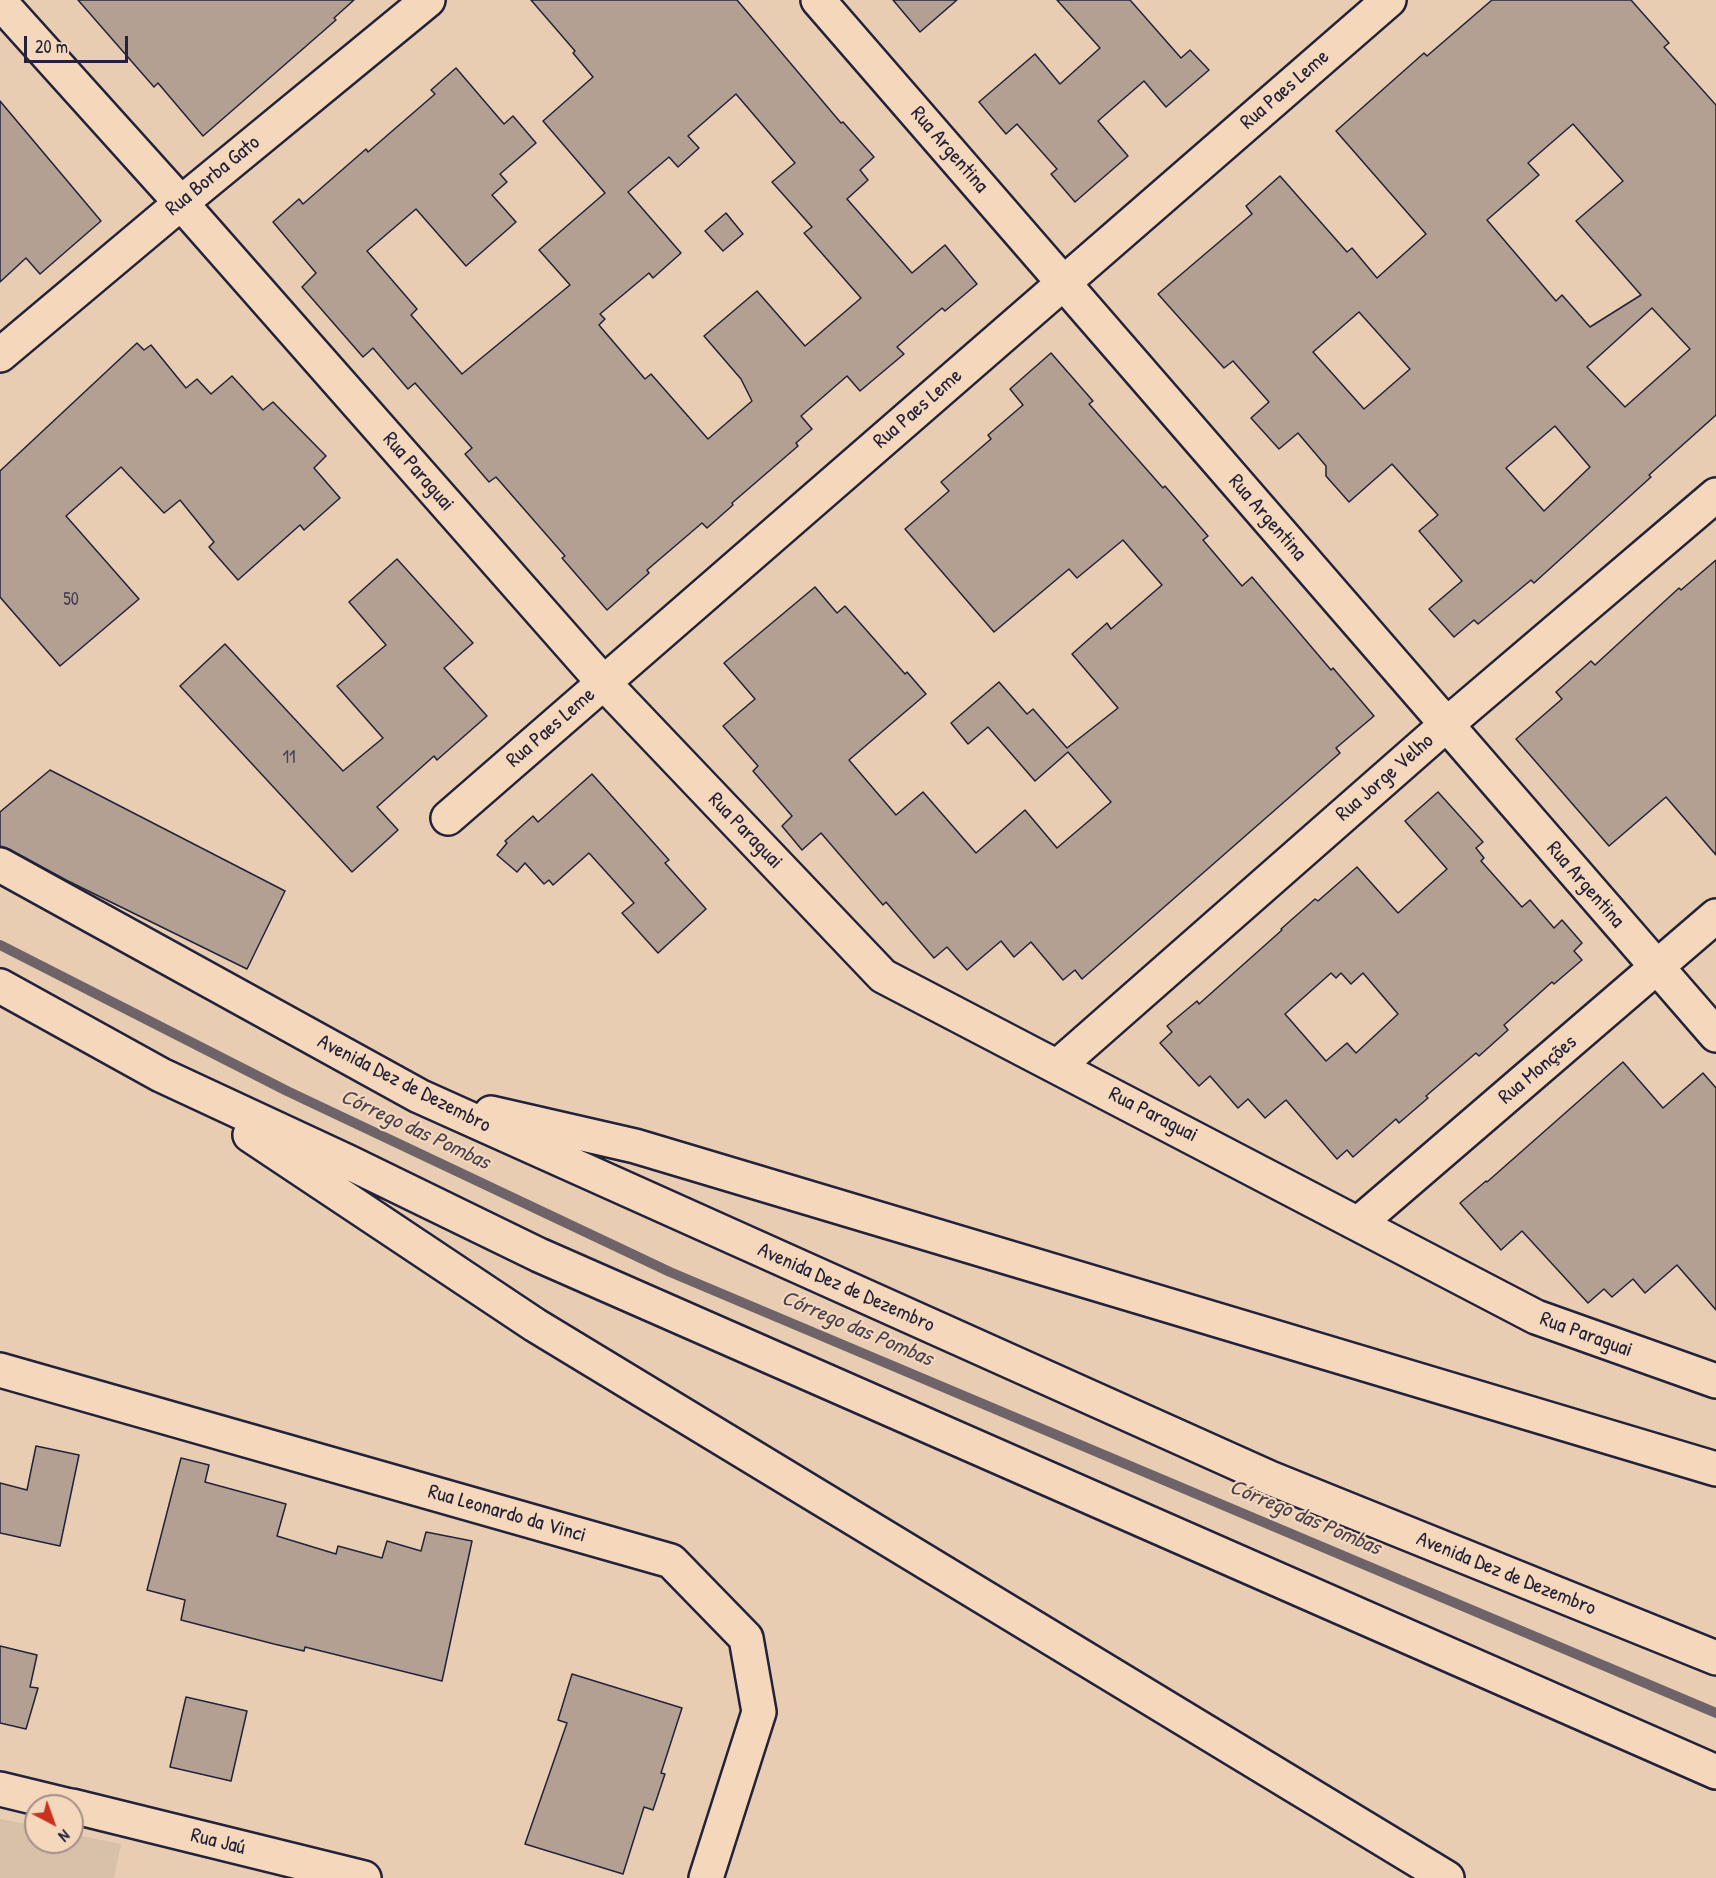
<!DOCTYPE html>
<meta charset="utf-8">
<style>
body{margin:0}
#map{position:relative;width:1716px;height:1878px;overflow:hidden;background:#e8cdb3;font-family:"Patrick Hand",sans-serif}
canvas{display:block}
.north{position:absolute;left:24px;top:1794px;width:60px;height:60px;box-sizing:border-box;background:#f5d8bb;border:2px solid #a18f88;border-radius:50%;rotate:139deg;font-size:16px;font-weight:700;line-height:24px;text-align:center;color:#22223b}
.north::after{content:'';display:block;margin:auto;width:21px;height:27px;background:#c8321e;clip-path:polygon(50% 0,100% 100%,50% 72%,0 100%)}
.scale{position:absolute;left:24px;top:36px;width:104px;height:27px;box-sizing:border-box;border:3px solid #22223b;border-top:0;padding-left:8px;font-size:18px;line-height:21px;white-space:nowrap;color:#22223b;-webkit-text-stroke:4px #f5d8bb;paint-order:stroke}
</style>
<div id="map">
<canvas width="1716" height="1878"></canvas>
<div class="north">N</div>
<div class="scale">20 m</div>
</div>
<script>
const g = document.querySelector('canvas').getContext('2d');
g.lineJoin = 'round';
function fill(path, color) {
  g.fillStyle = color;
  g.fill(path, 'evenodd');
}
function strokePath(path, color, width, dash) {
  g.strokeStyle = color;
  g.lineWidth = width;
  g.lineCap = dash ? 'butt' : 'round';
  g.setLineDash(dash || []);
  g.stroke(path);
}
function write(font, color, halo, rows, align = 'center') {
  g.font = font + ' "Patrick Hand",sans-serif';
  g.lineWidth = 4.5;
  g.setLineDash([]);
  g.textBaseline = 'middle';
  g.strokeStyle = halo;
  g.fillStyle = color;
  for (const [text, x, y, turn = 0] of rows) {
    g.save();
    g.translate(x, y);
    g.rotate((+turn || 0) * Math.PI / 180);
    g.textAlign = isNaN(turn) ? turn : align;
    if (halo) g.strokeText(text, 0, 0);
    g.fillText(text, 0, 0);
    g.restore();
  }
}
fill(new Path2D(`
 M 0,1819 L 36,1826 L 36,1842 L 72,1842 L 72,1834 L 121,1844 L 114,1878 L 0,1878 Z`), '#d8c0a9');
strokePath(new Path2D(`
 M 0,945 L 287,1091 L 670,1272 L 1716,1713`), '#6f636a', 10);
const building = new Path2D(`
 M 78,0 L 354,0 L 334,18 L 336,20 L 203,136 L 158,83 L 154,87 Z
 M 531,0 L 737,0 L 841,123 L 843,122 L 874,157 L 860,170 L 868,180 L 847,199 L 912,273 L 945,245 L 977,284 L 945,311 L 942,308 L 897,347 L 904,354 L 860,391 L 847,376 L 801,416 L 812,429 L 796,443 L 798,446 L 732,503 L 733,505 L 707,528 L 702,523 L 647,570 L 649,573 L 607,610 L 562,558 L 565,556 L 496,477 L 489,482 L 465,454 L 472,448 L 415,383 L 408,389 L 373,348 L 363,357 L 302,287 L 316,273 L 273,222 L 299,199 L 303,204 L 366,149 L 368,152 L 435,94 L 431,90 L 456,68 L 504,124 L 513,116 L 536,143 L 500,174 L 507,182 L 492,195 L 516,222 L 466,266 L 416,209 L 367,251 L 417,309 L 411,315 L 462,374 L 570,285 L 539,250 L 605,193 L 543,121 L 593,77 L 573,53 L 575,51 ZM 736,94 L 795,163 L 772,182 L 812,227 L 804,233 L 861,298 L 805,346 L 757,291 L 704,336 L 741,379 L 752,401 L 708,439 L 651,374 L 645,379 L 599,325 L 605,319 L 600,314 L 649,273 L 653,278 L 681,253 L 628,192 L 669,157 L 678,167 L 699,148 L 688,136 Z
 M 893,0 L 957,0 L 920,32 Z
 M 1057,0 L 1130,0 L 1181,58 L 1190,50 L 1209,70 L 1166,107 L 1144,81 L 1098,121 L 1128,156 L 1075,202 L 1051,174 L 1057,169 L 1017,124 L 1006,134 L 979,102 L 1035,54 L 1060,84 L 1100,48 Z
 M 1492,0 L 1631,0 L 1669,43 L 1664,47 L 1716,105 L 1716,415 L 1649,475 L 1651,477 L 1534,583 L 1531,580 L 1478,624 L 1474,620 L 1454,637 L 1429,609 L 1462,581 L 1419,531 L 1438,515 L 1392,464 L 1349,502 L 1326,476 L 1326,466 L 1298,433 L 1279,449 L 1251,418 L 1269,402 L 1233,361 L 1224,368 L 1158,294 L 1252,214 L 1246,206 L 1280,176 L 1347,252 L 1352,248 L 1377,278 L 1426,234 L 1336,131 L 1424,53 L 1427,56 ZM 1573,124 L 1623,181 L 1576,221 L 1641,295 L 1590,327 L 1562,295 L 1556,301 L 1487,220 L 1539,175 L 1528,163 ZM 1652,308 L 1690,349 L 1625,407 L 1587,367 ZM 1359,312 L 1410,369 L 1364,409 L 1313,352 ZM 1555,426 L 1590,467 L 1544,511 L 1506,468 Z
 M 0,101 L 101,221 L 40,274 L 26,258 L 0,282 Z
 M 726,213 L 743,234 L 723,251 L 705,231 Z
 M 137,343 L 144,350 L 151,345 L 186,388 L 197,379 L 211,394 L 232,376 L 263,410 L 273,402 L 326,456 L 314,468 L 340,498 L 304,530 L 300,525 L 238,580 L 209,547 L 214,542 L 180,500 L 164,513 L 121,467 L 66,516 L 139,599 L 60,666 L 0,597 L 0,471 Z
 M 1051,353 L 1093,401 L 1089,404 L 1163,488 L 1165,486 L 1208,536 L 1203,540 L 1242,586 L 1252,577 L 1331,670 L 1333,668 L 1374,716 L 1336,748 L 1340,753 L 1082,979 L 1075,970 L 1063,980 L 1031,942 L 1014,957 L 1001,941 L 967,970 L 947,947 L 934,958 L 886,902 L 883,905 L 821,833 L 802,850 L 782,826 L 792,816 L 753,771 L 758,766 L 723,726 L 755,699 L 724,663 L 815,587 L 837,613 L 845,606 L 905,674 L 907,672 L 926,694 L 849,760 L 896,815 L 923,792 L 976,853 L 1025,810 L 1057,848 L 1111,802 L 1068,752 L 1035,781 L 988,727 L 968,744 L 951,723 L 999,682 L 1027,714 L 1033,709 L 1067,748 L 1118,708 L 1072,654 L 1107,623 L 1111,629 L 1162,585 L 1123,540 L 1077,578 L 1069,569 L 994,632 L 905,529 L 949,491 L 941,482 L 991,439 L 988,435 L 1023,405 L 1010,389 Z
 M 397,559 L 473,643 L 444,668 L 487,716 L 437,760 L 434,756 L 377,807 L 398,830 L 352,872 L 180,686 L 225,644 L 343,771 L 383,738 L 337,686 L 386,645 L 349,602 Z
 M 1716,560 L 1716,855 L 1666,797 L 1609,846 L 1516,739 L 1562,699 L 1556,692 L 1591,661 L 1595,665 L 1679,588 L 1681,590 Z
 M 50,770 L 285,891 L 247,969 L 66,880 L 9,849 L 0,846 L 0,812 Z
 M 592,774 L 669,860 L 665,863 L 706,909 L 658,953 L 622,913 L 634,903 L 589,853 L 553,885 L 549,880 L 544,884 L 525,863 L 517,872 L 497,855 L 507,843 L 505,841 L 533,816 L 538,822 Z
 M 1438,792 L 1483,842 L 1476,848 L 1484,858 L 1481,861 L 1522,907 L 1530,900 L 1554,928 L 1562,920 L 1582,943 L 1574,951 L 1582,960 L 1554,984 L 1552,982 L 1504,1025 L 1508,1030 L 1479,1056 L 1476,1053 L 1426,1096 L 1428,1098 L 1399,1123 L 1396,1119 L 1353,1157 L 1347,1150 L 1337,1159 L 1286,1100 L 1265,1118 L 1248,1099 L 1238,1108 L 1210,1076 L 1199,1086 L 1160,1043 L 1172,1032 L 1167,1026 L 1197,1001 L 1199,1004 L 1282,930 L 1281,929 L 1315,899 L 1318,901 L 1357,867 L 1398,913 L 1447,869 L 1405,821 ZM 1331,973 L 1336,978 L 1341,973 L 1351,984 L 1363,973 L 1398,1014 L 1356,1053 L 1347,1043 L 1326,1061 L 1285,1014 Z
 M 1623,1062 L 1663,1108 L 1703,1073 L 1716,1088 L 1716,1310 L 1677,1265 L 1645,1293 L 1633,1279 L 1612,1297 L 1604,1289 L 1588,1303 L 1522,1231 L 1501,1250 L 1460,1203 L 1486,1181 L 1487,1182 Z
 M 36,1446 L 79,1455 L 60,1546 L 0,1533 L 0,1483 L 27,1490 Z
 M 181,1458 L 209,1465 L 205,1482 L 286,1504 L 277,1536 L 336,1554 L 338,1546 L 382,1558 L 387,1541 L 421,1551 L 426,1532 L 472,1541 L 442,1681 L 305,1647 L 304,1651 L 274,1644 L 181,1620 L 185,1600 L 147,1590 Z
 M 0,1646 L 37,1655 L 30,1687 L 38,1688 L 26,1729 L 0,1723 Z
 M 572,1674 L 682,1708 L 661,1773 L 665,1774 L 653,1810 L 644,1807 L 623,1874 L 525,1844 L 567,1723 L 558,1720 Z
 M 186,1697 L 247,1711 L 231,1781 L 170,1767 Z`);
fill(building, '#b4a093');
strokePath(building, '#22223b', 1.5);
const minor = new Path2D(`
 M 818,0 L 1716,1035
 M 0,2 L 181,203 L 603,682 L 883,976 L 1536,1317 L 1716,1381
 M 0,355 L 181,203 L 428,0
 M 448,818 L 1389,0
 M 1058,1066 L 1446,725 L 1716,495
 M 1359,1223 L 1716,916
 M 0,1370 L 671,1561 L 746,1638 L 759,1712 L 706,1878
 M 0,1789 L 70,1806
 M 72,1806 L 364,1878`);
const highway = new Path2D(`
 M 0,865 L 419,1096 L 1270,1478 L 1716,1658
 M 0,986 L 161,1075 L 348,1162 L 539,1255 L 1716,1772
 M 491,1113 L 635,1146 L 1716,1469
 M 250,1135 L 535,1325 L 1447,1878`);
strokePath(minor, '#22223b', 38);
strokePath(highway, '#22223b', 38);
strokePath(minor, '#f5d8bb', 33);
strokePath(highway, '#f5d8bb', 33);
write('18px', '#464251', null, [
 ["50",71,600],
 ["11",289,758]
]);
write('21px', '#22223b', '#f5d8bb', [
 ["Rua Paes Leme",1285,90,-41],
 ["Rua Argentina",949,150,49],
 ["Rua Borba Gato",213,176,-39],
 ["Rua Paes Leme",918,409,-41],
 ["Rua Paraguai",418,472,49],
 ["Rua Argentina",1267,518,49],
 ["Rua Paes Leme",551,728,-41],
 ["Rua Jorge Velho",1385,778,-41],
 ["Rua Paraguai",745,831,46],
 ["Rua Argentina",1585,885,49],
 ["Rua Monções",1538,1070,-40],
 ["Avenida Dez de Dezembro",404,1084,27],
 ["Rua Paraguai",1153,1115,27],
 ["Avenida Dez de Dezembro",846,1288,24],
 ["Rua Paraguai",1586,1335,20],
 ["Rua Leonardo da Vinci",507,1514,16],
 ["Avenida Dez de Dezembro",1506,1574,22],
 ["Rua Jaú",218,1842,14]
]);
write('italic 22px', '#484352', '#f5d8bb', [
 ["Córrego das Pombas",415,1130,25],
 ["Córrego das Pombas",857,1329,23],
 ["Córrego das Pombas",1305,1518,23]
]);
</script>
